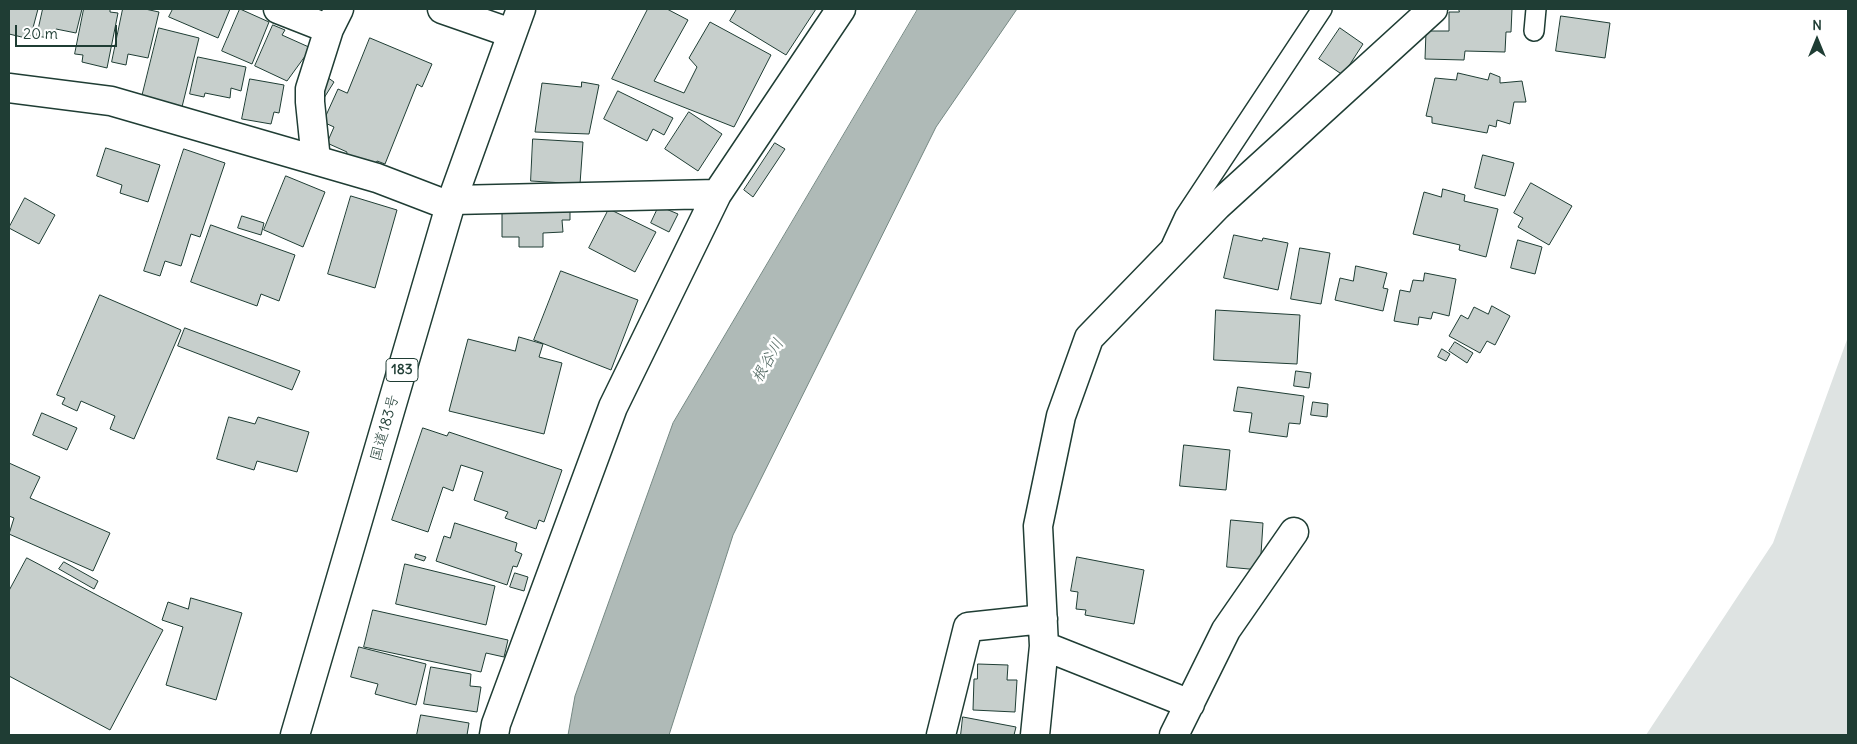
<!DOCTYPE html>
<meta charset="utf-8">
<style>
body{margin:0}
#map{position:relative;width:1857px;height:744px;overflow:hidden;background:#fff;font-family:Delius,sans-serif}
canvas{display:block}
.frame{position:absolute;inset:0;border:10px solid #1f3d34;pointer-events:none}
.north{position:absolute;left:1792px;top:15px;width:50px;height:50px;-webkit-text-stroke:4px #fff;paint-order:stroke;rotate:0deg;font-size:14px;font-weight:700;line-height:20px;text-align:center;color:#1f3d34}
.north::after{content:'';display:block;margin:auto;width:18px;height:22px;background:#1f3d34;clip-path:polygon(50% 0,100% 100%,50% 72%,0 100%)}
.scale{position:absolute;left:15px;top:25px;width:102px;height:22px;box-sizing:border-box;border:2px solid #1f3d34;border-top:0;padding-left:6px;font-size:15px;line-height:18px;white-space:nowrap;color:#1f3d34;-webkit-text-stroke:4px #fff;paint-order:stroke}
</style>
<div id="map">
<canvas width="1857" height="744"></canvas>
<div class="frame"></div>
<div class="north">N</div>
<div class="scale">20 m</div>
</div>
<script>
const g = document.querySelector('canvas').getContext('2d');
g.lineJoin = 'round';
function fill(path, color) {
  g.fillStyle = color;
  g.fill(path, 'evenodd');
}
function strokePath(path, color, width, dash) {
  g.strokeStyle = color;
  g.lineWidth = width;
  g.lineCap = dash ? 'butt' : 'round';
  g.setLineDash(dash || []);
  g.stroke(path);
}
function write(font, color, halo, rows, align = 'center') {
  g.font = font + ' Delius,"Klee One",sans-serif';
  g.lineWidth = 5;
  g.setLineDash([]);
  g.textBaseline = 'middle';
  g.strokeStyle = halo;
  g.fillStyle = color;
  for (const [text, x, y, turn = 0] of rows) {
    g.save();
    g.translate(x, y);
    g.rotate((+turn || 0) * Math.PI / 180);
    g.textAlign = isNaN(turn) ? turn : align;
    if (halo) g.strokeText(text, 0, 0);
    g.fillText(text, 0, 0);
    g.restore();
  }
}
fill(new Path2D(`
 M 1848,337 L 1848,735 L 1646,735 L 1773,543 Z`), '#dee3e2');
const water = new Path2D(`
 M 918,9 L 1017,9 L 936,127 L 733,535 L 669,735 L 568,735 L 575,696 L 673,423 Z`);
fill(water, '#afbab7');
strokePath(water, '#758883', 1);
const building = new Path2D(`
 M 9,9 L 38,9 L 30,39 L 9,34 Z
 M 43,9 L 82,9 L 76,33 L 56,29 L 54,39 L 37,36 Z
 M 84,9 L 110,9 L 110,12 L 118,13 L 107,68 L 82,62 L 83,55 L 75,54 Z
 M 123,9 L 145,9 L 159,12 L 148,58 L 128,54 L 126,65 L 112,62 Z
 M 173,9 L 230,9 L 218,38 L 169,17 Z
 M 240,9 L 269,22 L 252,64 L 222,51 Z
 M 648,9 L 667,9 L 688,20 L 654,81 L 684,93 L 697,67 L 689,58 L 710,22 L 771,55 L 734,127 L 612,79 Z
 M 737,9 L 816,9 L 786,55 L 730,21 Z
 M 1459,9 L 1512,9 L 1511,32 L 1506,32 L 1505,52 L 1465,51 L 1464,60 L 1425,59 L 1426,31 L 1449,31 L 1449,12 L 1459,12 Z
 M 1561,16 L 1610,23 L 1605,58 L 1556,51 Z
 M 273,25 L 285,30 L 282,35 L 311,48 L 287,81 L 255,66 Z
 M 159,28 L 199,38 L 180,115 L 140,105 Z
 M 1340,28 L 1363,44 L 1343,75 L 1319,59 Z
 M 370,38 L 432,64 L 422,87 L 417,84 L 385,164 L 377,161 L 374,167 L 346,156 L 347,152 L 327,143 L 334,127 L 323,122 L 338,89 L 347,93 Z
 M 198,57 L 246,67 L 241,91 L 231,88 L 230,98 L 205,93 L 204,97 L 190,94 Z
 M 1458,73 L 1488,80 L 1490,73 L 1500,77 L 1500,83 L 1522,81 L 1526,102 L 1514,102 L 1510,124 L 1497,120 L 1496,127 L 1489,125 L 1487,133 L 1432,123 L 1432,117 L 1426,116 L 1435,78 L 1456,80 Z
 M 324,75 L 334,82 L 324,98 L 314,92 Z
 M 250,79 L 284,85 L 279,113 L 274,112 L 271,124 L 242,119 Z
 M 582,82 L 599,85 L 589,134 L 535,132 L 542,83 L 581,87 Z
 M 618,91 L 673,118 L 664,135 L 653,129 L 647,141 L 604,119 Z
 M 689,112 L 722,134 L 698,171 L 665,149 Z
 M 533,139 L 583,142 L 580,184 L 531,181 Z
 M 775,143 L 785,149 L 753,197 L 744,190 Z
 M 106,148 L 160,165 L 148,202 L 120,193 L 122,185 L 97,176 Z
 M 184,149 L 225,163 L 200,237 L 191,234 L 181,266 L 165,261 L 160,276 L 144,271 Z
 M 1483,155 L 1514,163 L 1505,196 L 1475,188 Z
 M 286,176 L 325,192 L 303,247 L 264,230 Z
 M 1531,183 L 1572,206 L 1549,245 L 1518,227 L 1523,218 L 1514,213 Z
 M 1443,189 L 1465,195 L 1464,201 L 1498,209 L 1486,257 L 1459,250 L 1460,245 L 1413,234 L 1424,192 L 1441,197 Z
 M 351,196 L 397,210 L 375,288 L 328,274 Z
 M 25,198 L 55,215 L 39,244 L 9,228 Z
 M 570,203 L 570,220 L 562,220 L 563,232 L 543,233 L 543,247 L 519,247 L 519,237 L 502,237 L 502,205 Z
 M 659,206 L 678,214 L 669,232 L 651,223 Z
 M 609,209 L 656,232 L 635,272 L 589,248 Z
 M 242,216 L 264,223 L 261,235 L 238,228 Z
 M 211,225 L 295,255 L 279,301 L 261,294 L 257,306 L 191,282 Z
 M 1234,235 L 1262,241 L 1263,238 L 1288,243 L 1278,290 L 1224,278 Z
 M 1518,240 L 1542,247 L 1535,274 L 1511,268 Z
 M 1300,248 L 1330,253 L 1321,304 L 1291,299 Z
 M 1356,266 L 1387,273 L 1383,288 L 1388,289 L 1383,311 L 1335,300 L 1340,278 L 1353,281 Z
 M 561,271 L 638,300 L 611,370 L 534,340 Z
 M 1425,273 L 1456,279 L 1449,316 L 1433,312 L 1431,319 L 1419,317 L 1418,325 L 1394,321 L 1400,290 L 1410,292 L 1413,280 L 1423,281 Z
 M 100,295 L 181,330 L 134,439 L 110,429 L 115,416 L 81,401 L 77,411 L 62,404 L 65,398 L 57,395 Z
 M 1492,306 L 1510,316 L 1495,345 L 1487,341 L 1480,353 L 1449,336 L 1461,315 L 1468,319 L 1474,307 L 1488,314 Z
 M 1216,310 L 1300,315 L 1297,364 L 1214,360 Z
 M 185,328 L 300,371 L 292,390 L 178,346 Z
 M 519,337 L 543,344 L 539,357 L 562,363 L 544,434 L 449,411 L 468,339 L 515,351 Z
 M 1455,342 L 1473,353 L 1467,363 L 1449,351 Z
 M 1442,349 L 1450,354 L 1446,361 L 1438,357 Z
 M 1296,371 L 1311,373 L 1309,388 L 1294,386 Z
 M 1238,387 L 1304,396 L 1300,424 L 1289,423 L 1287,437 L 1249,432 L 1252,413 L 1234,411 Z
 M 1313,402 L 1328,404 L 1327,417 L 1311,415 Z
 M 42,413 L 77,428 L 67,450 L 33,435 Z
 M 229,417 L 255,424 L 258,417 L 309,432 L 297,472 L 257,461 L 254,470 L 217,459 Z
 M 423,428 L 447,436 L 449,432 L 562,470 L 544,522 L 539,520 L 536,529 L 505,518 L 508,512 L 474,500 L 483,472 L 461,465 L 453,491 L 443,487 L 428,532 L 392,520 Z
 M 1184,445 L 1230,450 L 1226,490 L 1180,486 Z
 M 9,463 L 40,477 L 30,498 L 110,533 L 93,571 L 9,534 L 14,518 L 9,516 Z
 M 1231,520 L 1263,523 L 1260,570 L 1227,567 Z
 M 455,523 L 517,543 L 515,551 L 522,554 L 517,567 L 513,566 L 507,585 L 436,561 L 444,536 L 450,538 Z
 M 416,554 L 426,557 L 424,561 L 415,558 Z
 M 1077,557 L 1144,570 L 1134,624 L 1085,615 L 1086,610 L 1076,609 L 1078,592 L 1071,591 Z
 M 27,558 L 163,630 L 110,730 L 9,676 L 9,591 Z
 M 64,562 L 98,581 L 94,589 L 59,569 Z
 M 405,564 L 495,586 L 486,625 L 396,604 Z
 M 515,573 L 528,577 L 524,591 L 510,587 Z
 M 191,598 L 242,613 L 216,700 L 166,685 L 183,627 L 162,620 L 168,602 L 188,609 Z
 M 373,610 L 508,640 L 504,657 L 486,653 L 481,672 L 364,647 Z
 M 359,647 L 426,664 L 416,705 L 375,694 L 378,684 L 351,677 Z
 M 978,664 L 1008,665 L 1007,680 L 1017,680 L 1015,712 L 973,710 L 974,679 L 977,679 Z
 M 431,667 L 471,674 L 470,686 L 481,687 L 477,712 L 424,704 Z
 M 421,715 L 469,723 L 467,735 L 417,735 Z
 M 963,717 L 1016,727 L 1014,735 L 961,735 Z`);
fill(building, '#c7cfcc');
strokePath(building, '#1f3d34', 1);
const service = new Path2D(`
 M 1534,31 L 1536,9
 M 1172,244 L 1185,216 L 1322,9`);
const minor = new Path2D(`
 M 278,9 L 329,29
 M 442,9 L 511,33
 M 9,88 L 111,101 L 377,178 L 450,206
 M 316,160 L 310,102 L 310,89 L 329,29 L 339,9
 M 453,200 L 717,194
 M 1044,646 L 1190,704
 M 494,735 L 496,724 L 613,407 L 717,194 L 841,9
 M 941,735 L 968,627 L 1043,619
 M 1035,735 L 1044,646 L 1038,526 L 1061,416 L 1089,338 L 1217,206 L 1433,9
 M 1174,735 L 1226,630 L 1294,532`);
const trunk = new Path2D(`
 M 295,735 L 450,206 L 521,9`);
strokePath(service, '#1f3d34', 22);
strokePath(minor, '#1f3d34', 31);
strokePath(trunk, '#1f3d34', 31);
strokePath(service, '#fff', 19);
strokePath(minor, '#fff', 28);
strokePath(trunk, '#fff', 28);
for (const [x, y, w] of [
 [402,370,32]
]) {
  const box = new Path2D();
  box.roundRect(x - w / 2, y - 11.5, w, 23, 4);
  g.fillStyle = '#fff';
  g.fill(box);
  strokePath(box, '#1f3d34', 1);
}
write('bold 14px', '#1f3d34', null, [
 ["183",402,370]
]);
write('15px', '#1f3d34', '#fff', [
 ["国道183号",385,428,-74]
]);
write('italic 16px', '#4a625b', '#fff', [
 ["根谷川",768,361,-60]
]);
</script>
